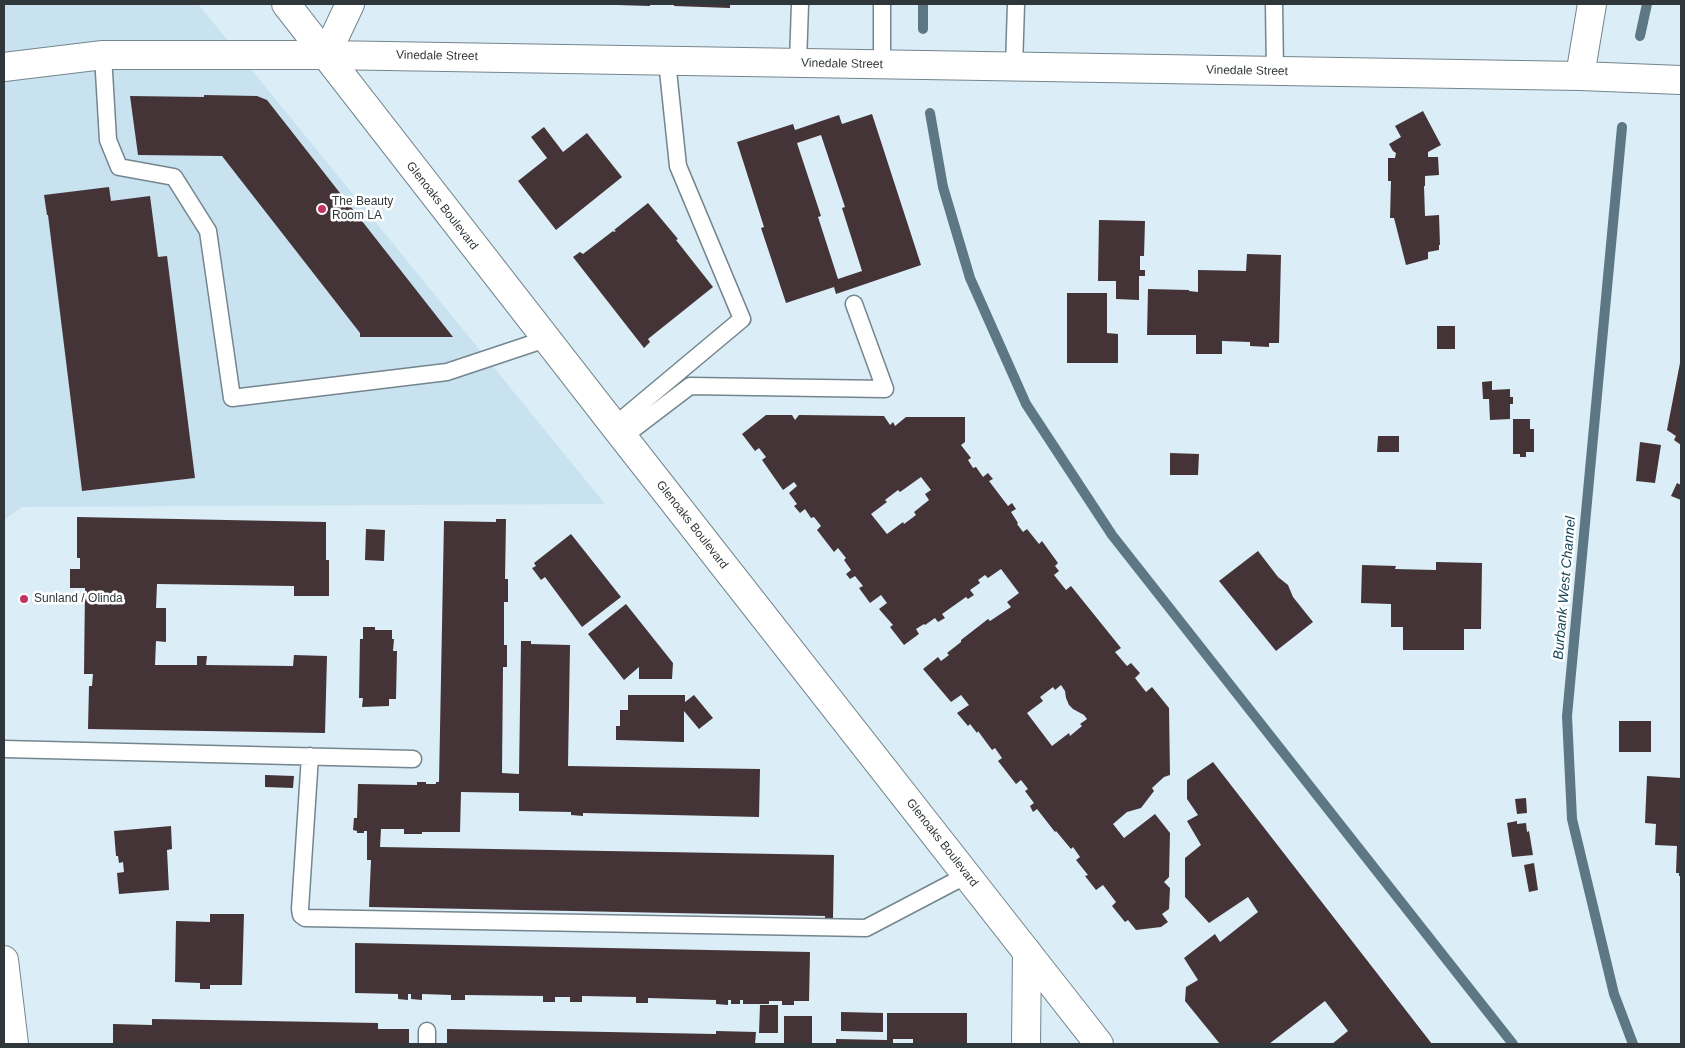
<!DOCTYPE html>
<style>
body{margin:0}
#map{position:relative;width:1685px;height:1048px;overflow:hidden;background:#dbedf7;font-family:Arial,sans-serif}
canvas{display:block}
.frame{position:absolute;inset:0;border:5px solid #30373a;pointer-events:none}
</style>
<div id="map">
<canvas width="1685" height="1048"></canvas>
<div class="frame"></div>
</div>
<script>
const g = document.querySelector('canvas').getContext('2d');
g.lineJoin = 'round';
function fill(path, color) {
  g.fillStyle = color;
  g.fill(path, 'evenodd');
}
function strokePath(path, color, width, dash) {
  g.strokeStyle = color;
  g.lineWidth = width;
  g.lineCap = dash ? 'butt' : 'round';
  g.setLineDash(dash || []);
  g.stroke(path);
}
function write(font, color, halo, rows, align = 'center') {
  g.font = font + ' Arial,sans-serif';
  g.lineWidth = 5;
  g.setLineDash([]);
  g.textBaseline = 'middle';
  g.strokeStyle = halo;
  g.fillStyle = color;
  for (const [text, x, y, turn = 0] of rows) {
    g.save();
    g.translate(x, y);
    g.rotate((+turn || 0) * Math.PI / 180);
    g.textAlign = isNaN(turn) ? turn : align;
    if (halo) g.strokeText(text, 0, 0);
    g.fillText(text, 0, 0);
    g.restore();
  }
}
fill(new Path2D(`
 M 4,4 L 198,4 L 605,504 L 22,507 L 4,520 Z`), '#c9e2f0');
strokePath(new Path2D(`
 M 923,29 L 923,4
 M 1640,36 L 1647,4
 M 930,113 L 943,187 L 970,278 L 1026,404 L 1112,535 L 1513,1044
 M 1622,127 L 1567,716 L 1572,819 L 1614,994 L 1633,1044`), '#5e7784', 10);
fill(new Path2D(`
 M 618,4 L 650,4 L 650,6 L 617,5 Z
 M 674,4 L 730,4 L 730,8 L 674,6 Z
 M 204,95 L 257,96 L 267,100 L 453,337 L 360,337 L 360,333 L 222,156 L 138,155 L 130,96 L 204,97 Z
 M 1423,111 L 1441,145 L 1428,152 L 1428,157 L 1438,157 L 1439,175 L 1425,176 L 1425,186 L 1424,186 L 1425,216 L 1439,215 L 1440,245 L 1439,245 L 1439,250 L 1428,252 L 1428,259 L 1406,265 L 1394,218 L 1390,218 L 1391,181 L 1388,181 L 1388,158 L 1395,158 L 1396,153 L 1393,151 L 1389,144 L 1401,137 L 1395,126 Z
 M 872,114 L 921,265 L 836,294 L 834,287 L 786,303 L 761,228 L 764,227 L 737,142 L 793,124 L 795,130 L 839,115 L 842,124 ZM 821,135 L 845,207 L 842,208 L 862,271 L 838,279 L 818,217 L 821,216 L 797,143 Z
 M 544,127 L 563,152 L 587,133 L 622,177 L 556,230 L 518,181 L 547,158 L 531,137 Z
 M 109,187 L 111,201 L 150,196 L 158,257 L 167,256 L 195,478 L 82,491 L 48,215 L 47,215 L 44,195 Z
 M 648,203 L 678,239 L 676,240 L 713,287 L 648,339 L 650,342 L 644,348 L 573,257 L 580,252 L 583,254 L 613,231 L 614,232 L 616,231 L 614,230 Z
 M 1099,220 L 1145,221 L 1144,256 L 1140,256 L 1140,270 L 1145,270 L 1145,276 L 1139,276 L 1139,300 L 1116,299 L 1116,281 L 1098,281 Z
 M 1247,254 L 1281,255 L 1279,343 L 1269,343 L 1269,347 L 1250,346 L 1250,342 L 1222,341 L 1222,354 L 1196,354 L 1196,335 L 1147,335 L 1148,289 L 1189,290 L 1189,291 L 1198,292 L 1198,270 L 1246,271 Z
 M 1067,293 L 1107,293 L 1107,333 L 1118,334 L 1118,363 L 1067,363 Z
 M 1437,326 L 1455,326 L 1455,349 L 1437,349 Z
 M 1680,363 L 1681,363 L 1681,445 L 1674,440 L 1676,436 L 1667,430 Z
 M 1492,381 L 1492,390 L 1510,389 L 1510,397 L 1513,397 L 1513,404 L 1510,404 L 1510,419 L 1490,420 L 1489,399 L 1483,399 L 1482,382 Z
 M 766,415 L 792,415 L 795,420 L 799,415 L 884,416 L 890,425 L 893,422 L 895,426 L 906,417 L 965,417 L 965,442 L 961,445 L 971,458 L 968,460 L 973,468 L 976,467 L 983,477 L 988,473 L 993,479 L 989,481 L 1008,506 L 1012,503 L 1016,509 L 1011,512 L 1018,523 L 1017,524 L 1023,532 L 1027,529 L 1039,544 L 1042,541 L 1058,563 L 1055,566 L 1059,571 L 1054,575 L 1066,590 L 1071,586 L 1121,648 L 1115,652 L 1127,666 L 1131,663 L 1140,673 L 1135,678 L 1146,692 L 1152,687 L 1169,708 L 1170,775 L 1164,777 L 1152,788 L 1154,791 L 1141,808 L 1127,812 L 1113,824 L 1124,838 L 1155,814 L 1170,833 L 1169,877 L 1164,882 L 1170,888 L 1169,909 L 1162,914 L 1168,922 L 1161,927 L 1136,930 L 1128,920 L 1125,922 L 1112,906 L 1116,902 L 1103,885 L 1096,890 L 1085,876 L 1088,875 L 1076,860 L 1080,857 L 1073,847 L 1071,849 L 1056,831 L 1055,832 L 1037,809 L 1033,812 L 1030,806 L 1034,803 L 1025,791 L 1028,789 L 1021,780 L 1016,784 L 998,761 L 1002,758 L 995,748 L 992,750 L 978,731 L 977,733 L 970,724 L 968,726 L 957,713 L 969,705 L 961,695 L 951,702 L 923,669 L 938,657 L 941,661 L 949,655 L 947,653 L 961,642 L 961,640 L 988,619 L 990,621 L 1011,607 L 1007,602 L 1019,593 L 1001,569 L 988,578 L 985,575 L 978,580 L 980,583 L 970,590 L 974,595 L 968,599 L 966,597 L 942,614 L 945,618 L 938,622 L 935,618 L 925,625 L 924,624 L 916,629 L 919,634 L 904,645 L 890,627 L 893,625 L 879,609 L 887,603 L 881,595 L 870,603 L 859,588 L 863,586 L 855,576 L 850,579 L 846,574 L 851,570 L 844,560 L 846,558 L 838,548 L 834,552 L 817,530 L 821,526 L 814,517 L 811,518 L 805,509 L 800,513 L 794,506 L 797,504 L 789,493 L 797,486 L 794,482 L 783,490 L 762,460 L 766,457 L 759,448 L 755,451 L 742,434 ZM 921,477 L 931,490 L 925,494 L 929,500 L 914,512 L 916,515 L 904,524 L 903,522 L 887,534 L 871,514 L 887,502 L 885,500 L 898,490 L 900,492 ZM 1061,685 L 1065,691 L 1066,698 L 1069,705 L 1073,709 L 1084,715 L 1087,719 L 1080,724 L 1082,726 L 1070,736 L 1069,733 L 1052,746 L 1027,713 L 1043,701 L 1040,697 L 1053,687 L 1055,690 Z
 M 1513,419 L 1530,419 L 1530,429 L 1534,429 L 1534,452 L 1526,452 L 1526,457 L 1520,457 L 1520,454 L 1513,454 Z
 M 1378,436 L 1399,436 L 1399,452 L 1377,452 Z
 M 1640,442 L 1661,445 L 1655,483 L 1636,481 Z
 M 1170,453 L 1199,454 L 1198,475 L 1170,475 Z
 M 1677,483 L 1681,485 L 1681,500 L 1671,496 Z
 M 77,517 L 326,522 L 326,560 L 329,560 L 329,596 L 294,596 L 294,586 L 157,584 L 156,608 L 166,608 L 166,642 L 156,641 L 155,665 L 197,665 L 197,656 L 207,656 L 206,665 L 293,666 L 294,655 L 327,656 L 325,733 L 88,729 L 89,686 L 92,686 L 93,674 L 84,674 L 85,588 L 70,588 L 70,569 L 80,569 L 80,558 L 77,558 Z
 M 496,519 L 506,519 L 505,579 L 508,579 L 508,602 L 504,602 L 504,645 L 507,645 L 507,667 L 503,667 L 502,773 L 519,774 L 521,641 L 531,641 L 531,644 L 570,645 L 568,766 L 760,769 L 759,817 L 583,813 L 583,816 L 571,815 L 571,812 L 519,811 L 519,793 L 461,792 L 460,832 L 422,832 L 422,834 L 404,834 L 404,829 L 381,829 L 380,847 L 834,855 L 833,918 L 825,918 L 825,916 L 369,907 L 371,860 L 367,860 L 367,831 L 364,831 L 364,833 L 357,833 L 357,831 L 353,830 L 354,818 L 357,818 L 358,784 L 417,785 L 417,782 L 426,782 L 426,784 L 436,784 L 436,782 L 439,782 L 444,521 L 496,522 Z
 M 366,529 L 385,530 L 384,561 L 365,560 Z
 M 571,534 L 621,597 L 582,627 L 545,577 L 541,580 L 532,568 L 536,566 L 534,563 Z
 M 1258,551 L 1278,577 L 1288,585 L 1293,597 L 1313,622 L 1276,651 L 1219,581 Z
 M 1436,562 L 1482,563 L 1481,629 L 1464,629 L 1464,650 L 1403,650 L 1403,627 L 1391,627 L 1391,604 L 1361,603 L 1362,565 L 1396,566 L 1395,569 L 1436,570 Z
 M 626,604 L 673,663 L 672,679 L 639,679 L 639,667 L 624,680 L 588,634 Z
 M 363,627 L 375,627 L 375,630 L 392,630 L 392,639 L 394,639 L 393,651 L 397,651 L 396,699 L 389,699 L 389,706 L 362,707 L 363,698 L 359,698 L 360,639 L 363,639 Z
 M 628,695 L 685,695 L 685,702 L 694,695 L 713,718 L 699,729 L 684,711 L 684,742 L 616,740 L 616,726 L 620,726 L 620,710 L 628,710 Z
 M 1619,721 L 1651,721 L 1651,752 L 1619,752 Z
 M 1213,762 L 1432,1044 L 1332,1044 L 1348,1031 L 1325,1001 L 1269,1044 L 1220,1044 L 1185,1001 L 1186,987 L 1198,980 L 1184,958 L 1215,934 L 1220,942 L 1258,912 L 1248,897 L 1209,923 L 1185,897 L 1185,858 L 1201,845 L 1187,821 L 1198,815 L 1187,799 L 1187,780 Z
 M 265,775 L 294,776 L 293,788 L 265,787 Z
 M 1647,776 L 1681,778 L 1681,876 L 1679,876 L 1679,873 L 1676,873 L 1677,846 L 1655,845 L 1656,824 L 1645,823 Z
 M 1526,798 L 1527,813 L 1517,814 L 1515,799 Z
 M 1517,821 L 1517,824 L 1526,823 L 1527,832 L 1529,831 L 1533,855 L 1512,857 L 1507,823 Z
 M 171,826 L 172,849 L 167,850 L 169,890 L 119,894 L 117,873 L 124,872 L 123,862 L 119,863 L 118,856 L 116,856 L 114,831 Z
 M 1534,863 L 1538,890 L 1529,892 L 1524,865 Z
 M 210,914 L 244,914 L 242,985 L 210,985 L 210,989 L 200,989 L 200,983 L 175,982 L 176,921 L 210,922 Z
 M 355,943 L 810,952 L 809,1001 L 794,1001 L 794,1005 L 782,1005 L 782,1001 L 769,1001 L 769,1004 L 743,1004 L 743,1000 L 740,1000 L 740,1004 L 731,1004 L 731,1000 L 728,1000 L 728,1005 L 716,1004 L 716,1000 L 648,998 L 648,1003 L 636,1003 L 636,997 L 582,996 L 582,1002 L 570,1002 L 570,997 L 555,997 L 555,1002 L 543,1002 L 543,996 L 465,995 L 465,1000 L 451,1000 L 451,995 L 422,994 L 422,1000 L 411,999 L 411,994 L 408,994 L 408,1000 L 398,999 L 398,994 L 355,993 Z
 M 760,1005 L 778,1005 L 778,1033 L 759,1033 Z
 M 841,1012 L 883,1013 L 883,1032 L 841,1031 Z
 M 887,1013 L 967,1013 L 967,1044 L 913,1044 L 913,1039 L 893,1039 L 893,1044 L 836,1044 L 836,1039 L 887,1040 Z
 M 784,1016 L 812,1016 L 812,1044 L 784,1044 Z
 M 152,1019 L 378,1023 L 378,1029 L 409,1029 L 409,1044 L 113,1044 L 113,1024 L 152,1025 Z
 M 447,1029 L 716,1034 L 716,1031 L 756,1032 L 755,1044 L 447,1044 Z`), '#443437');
const service = new Path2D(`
 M 1274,4 L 1275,71
 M 103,55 L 108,140 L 119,167 L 174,177 L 208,231 L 232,398 L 447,372 L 546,339
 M 798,63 L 800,4
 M 882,65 L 882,4
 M 1014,67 L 1016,4
 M 614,426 L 742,319 L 678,166 L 667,61
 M 623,437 L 690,386 L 885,389 L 854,304
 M 4,749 L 413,759
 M 310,756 L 300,909 L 301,915 L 305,918 L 866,928 L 967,875
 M 427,1044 L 427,1031`);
const minor = new Path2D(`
 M 326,55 L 350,4
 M 4,67 L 103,55 L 326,55 L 1580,76 L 1681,80
 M 1580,76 L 1592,4
 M 1026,1044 L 1027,952`);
const secondary = new Path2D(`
 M 286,4 L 623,437 L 1099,1044`);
const primary = new Path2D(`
 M 4,960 L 14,1044`);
strokePath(service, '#74858d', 19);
strokePath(minor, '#74858d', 30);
strokePath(secondary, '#74858d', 30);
strokePath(primary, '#74858d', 30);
strokePath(service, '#fff', 16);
strokePath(minor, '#fff', 28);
strokePath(secondary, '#fff', 28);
strokePath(primary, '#fff', 28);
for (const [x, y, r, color] of [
 [322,209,5,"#c13360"],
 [24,599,5,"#c13360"]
]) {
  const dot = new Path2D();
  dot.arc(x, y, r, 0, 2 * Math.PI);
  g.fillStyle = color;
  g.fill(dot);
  strokePath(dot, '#fff', 2);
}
write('12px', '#30373a', '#fff', [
 ["Vinedale Street",437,56,1],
 ["Vinedale Street",842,64,1],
 ["Vinedale Street",1247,71,1],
 ["Glenoaks Boulevard",442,206,52],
 ["Glenoaks Boulevard",692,525,52],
 ["Glenoaks Boulevard",942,843,52]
]);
write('12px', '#30373a', '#fff', [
 ["The Beauty",332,202],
 ["Room LA",332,216],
 ["Sunland / Olinda",34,599]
], 'left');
write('italic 14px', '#164559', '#fff', [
 ["Burbank West Channel",1565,588,-85]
]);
</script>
